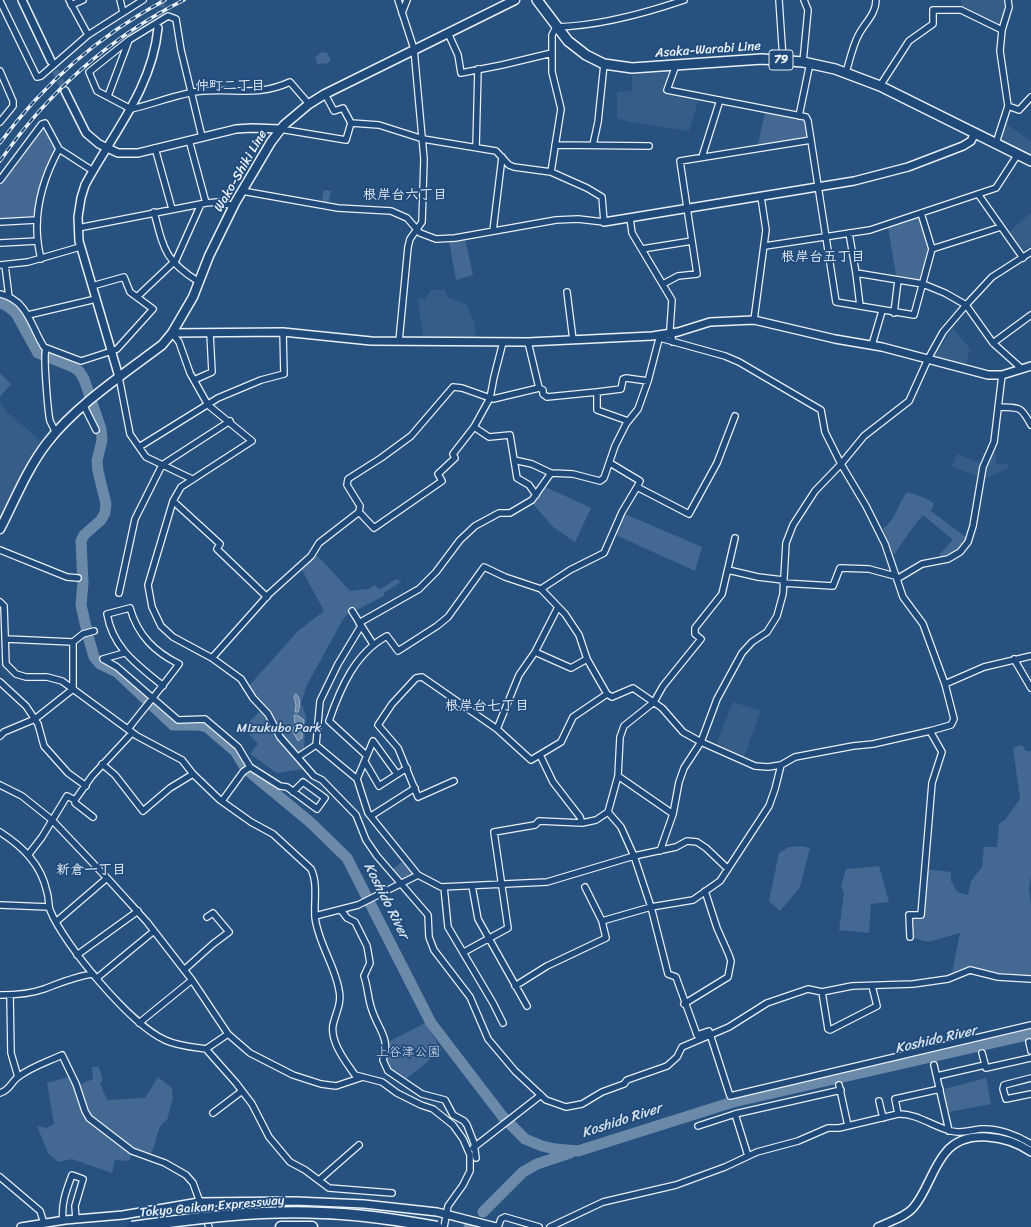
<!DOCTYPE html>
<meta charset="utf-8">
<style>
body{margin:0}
canvas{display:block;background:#27517f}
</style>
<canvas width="1031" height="1227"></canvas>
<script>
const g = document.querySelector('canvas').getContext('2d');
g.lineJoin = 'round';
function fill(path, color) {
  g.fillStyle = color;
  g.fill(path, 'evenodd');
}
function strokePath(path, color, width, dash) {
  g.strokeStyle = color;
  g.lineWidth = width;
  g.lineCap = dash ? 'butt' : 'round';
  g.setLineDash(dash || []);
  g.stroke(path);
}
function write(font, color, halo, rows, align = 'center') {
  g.font = font + ' Sriracha,"Klee One",sans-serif';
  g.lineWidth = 3.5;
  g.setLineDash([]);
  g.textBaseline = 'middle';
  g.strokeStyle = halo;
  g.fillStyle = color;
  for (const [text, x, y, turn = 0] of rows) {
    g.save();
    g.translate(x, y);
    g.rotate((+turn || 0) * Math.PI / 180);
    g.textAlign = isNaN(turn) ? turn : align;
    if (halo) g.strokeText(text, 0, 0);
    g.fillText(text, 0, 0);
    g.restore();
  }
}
fill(new Path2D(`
 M 961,0 L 1006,0 L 1001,28 L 961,9 Z
 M 671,72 L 664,92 L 699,98 L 689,131 L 628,122 L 617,118 L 617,92 L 632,91 L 632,75 Z
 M 1006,124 L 1031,141 L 1031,156 L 1002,141 L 1001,138 Z
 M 1031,213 L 1031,246 L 1022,251 L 1009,232 Z
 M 431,290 L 445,290 L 447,297 L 466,304 L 474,323 L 476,338 L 423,337 L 418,299 L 425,299 Z
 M 953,328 L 970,349 L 966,364 L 938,357 L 936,354 Z
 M 0,402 L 8,413 L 41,441 L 0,515 Z
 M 995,449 L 997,465 L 1006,464 L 1010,467 L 983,480 L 986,469 Z
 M 957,454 L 981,463 L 977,476 L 952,467 Z
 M 733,702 L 761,711 L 744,757 L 716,745 Z`), '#355d88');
fill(new Path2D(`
 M 322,52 L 327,53 L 331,60 L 327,64 L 323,63 L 318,65 L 315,57 Z
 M 765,112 L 803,120 L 806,122 L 807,135 L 806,137 L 758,145 Z
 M 43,129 L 45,129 L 55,148 L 41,181 L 34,215 L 31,217 L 0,219 L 0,186 Z
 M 324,190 L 331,191 L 329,202 L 322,201 Z
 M 917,217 L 920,219 L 930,249 L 920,280 L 896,275 L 888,227 Z
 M 465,239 L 473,275 L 456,280 L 449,241 Z
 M 0,373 L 11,384 L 0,397 Z
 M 546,487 L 591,508 L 575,542 L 553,527 L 532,503 L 536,501 Z
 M 907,492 C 917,495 926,497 934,504 L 931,511 L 967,538 L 958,550 L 941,557 L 939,555 L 953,540 L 923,515 C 918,520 897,549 895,554 L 893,553 L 883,529 C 895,520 898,504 907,492 Z
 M 625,514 L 702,547 L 695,571 L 616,535 Z
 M 315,553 L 350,591 L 368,589 L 375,585 L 379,590 L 396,579 L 401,582 L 384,593 L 384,596 L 355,611 L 353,607 L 342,621 L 306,687 L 301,703 L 306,716 L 304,749 L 300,752 L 290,754 L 304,769 L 277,773 L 250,754 L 258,744 L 243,728 L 263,708 L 247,688 L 298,631 L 324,611 L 301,568 Z
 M 1022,745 L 1026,751 L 1031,751 L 1031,877 L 1029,887 L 1031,905 L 1031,975 L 998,973 L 970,966 L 952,972 L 960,933 L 928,942 L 910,937 L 909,915 L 921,915 L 924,869 L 951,872 L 951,881 L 957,892 L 968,895 L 971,881 L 982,867 L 984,847 L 997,847 L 999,824 L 1005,820 L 1020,799 L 1013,748 Z
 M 801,846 L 810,848 L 800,887 L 780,911 L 769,901 L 779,853 L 789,847 Z
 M 404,860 L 416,875 L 403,882 L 393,869 Z
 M 879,866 L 889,902 L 871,904 L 869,933 L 839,930 L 844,893 L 841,886 L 846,869 Z
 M 425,1023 L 442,1050 L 406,1079 L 391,1073 L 385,1059 L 389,1050 L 386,1043 Z
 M 92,1067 L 99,1067 L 103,1081 L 100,1083 L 107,1100 L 145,1098 L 158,1077 L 172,1088 L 173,1098 L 167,1120 C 155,1127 158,1142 151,1153 C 150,1155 146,1158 143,1159 L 131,1155 L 129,1161 L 115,1160 L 112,1173 L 72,1159 L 58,1162 L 48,1153 L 37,1126 L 46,1128 L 54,1124 L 47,1083 L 75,1075 L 79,1085 L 93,1079 Z
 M 986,1078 L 991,1104 L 949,1112 L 944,1089 Z`), '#436891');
const water = new Path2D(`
 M 296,694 C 301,698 300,706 298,712 L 295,712 L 296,705 L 294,697 Z
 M 297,715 L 304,720 L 302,738 L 298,741 L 292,730 L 295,724 L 294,716 Z`);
fill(water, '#6b8aaa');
strokePath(water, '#9db3c9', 1);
strokePath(new Path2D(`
 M 0,303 L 6,305 L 16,313 L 38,353 L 73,367 L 79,371 L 84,379 L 101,429 L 102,440 L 97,461 L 98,471 L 106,504 L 105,513 L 101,520 L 84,535 L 81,541 L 83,583 L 81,605 L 88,636 L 94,657 L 100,664 L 117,672 L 173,725 L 198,725 L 207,727 L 235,751 L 246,769 L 310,822 L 347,858 L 431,1023 L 503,1117 L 525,1139 L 542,1146 L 555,1149 L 578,1151 L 733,1102 L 1031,1034
 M 483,1212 L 523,1172 L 537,1164 L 570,1153
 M 469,1227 L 470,1226`), '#6b8aaa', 11);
strokePath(new Path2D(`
 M 158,28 L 162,0
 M 51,61 L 65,91`), '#446991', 7, [7, 3.5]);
const minor = new Path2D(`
 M 69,0 L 88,35
 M 120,0 L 123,12
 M 398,0 L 414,49 L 424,159 L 422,222 L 410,239 L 408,247 L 399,341
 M 779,0 L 783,60
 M 0,1 L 37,77 L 41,76 L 88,35 L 143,0
 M 71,5 L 83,0
 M 402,13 L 407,0
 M 448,33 L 458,55 L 461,73 L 502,65 L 552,53
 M 129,40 L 89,72 L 97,91 L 131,109 C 154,104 179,93 202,91 C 236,88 257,97 290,82 L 309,104
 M 803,62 L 808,10 L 804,0
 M 676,65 L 667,90 L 806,117 L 808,121 L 836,302 L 914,315 L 932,249 L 1001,227
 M 0,71 L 13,101 L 13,106 L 0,122
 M 846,72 C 850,60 852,48 858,36 C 864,23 876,15 876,0
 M 880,86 L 909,41 L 933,24 L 933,10 L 961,10 L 1002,30
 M 108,96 L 129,40 L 168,16 L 176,19 L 181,50 L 202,137
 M 1008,106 L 1019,110 L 1031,97
 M 799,116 L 810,63
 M 280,129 L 346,140 L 351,123
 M 189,140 L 206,203
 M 996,143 L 1008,106 L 1000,51 L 1002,30 L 1009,7 L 1008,0
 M 555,145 L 649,146
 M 593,145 L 598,122 L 604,64
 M 476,147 L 478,69
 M 155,148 L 172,209
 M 702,157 L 720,100
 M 551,172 L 561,109 L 552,72 L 552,35 L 556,27 C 599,26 643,14 684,0
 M 0,180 L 42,124 L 45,123 L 59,149 L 93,171
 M 242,191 L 338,208 L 391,211 L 407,218 L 420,233 L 436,239 L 455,238 L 556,220 L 578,219 L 604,222 L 602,197 L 587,188 L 551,172 L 514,167 L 509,165 L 496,151 L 423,139 L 379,125 L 351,123 L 343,108 L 334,111 L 325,94
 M 978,194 L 1023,258
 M 154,212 C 164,250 165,261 199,282
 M 921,213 L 932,249
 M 630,218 L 632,233 L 672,300 L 670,329 L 673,342
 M 0,222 L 36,220
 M 78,228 L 206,203 L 218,202 L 234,206
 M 493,231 L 502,157
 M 849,233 L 856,273
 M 0,243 L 38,241
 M 765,246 L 870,230 L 996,188 L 1018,154
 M 642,249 L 692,241
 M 41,259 C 31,220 40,184 59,149
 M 0,265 L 28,262 L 80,247
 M 5,265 L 9,297
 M 663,284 L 678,276 L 697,274 L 680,161 L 811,140
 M 567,292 L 573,340
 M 0,294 C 28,300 31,327 44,347 L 81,361 L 112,351 L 117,349 L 153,309 L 130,292 L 124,277 L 92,286
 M 137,297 L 176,260 L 201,204
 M 860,306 L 856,273 L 923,284 L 945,293 L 966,305 L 993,343 L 1022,369
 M 894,313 L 898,280
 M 28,315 L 96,299
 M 754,320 L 766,230 L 761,197
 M 172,333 L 179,342 L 190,373 L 208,405 L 252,441 L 181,487 L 173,501 L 148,585 L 152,607 L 161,626 L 173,637 L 212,658 L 241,679 L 253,698 L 268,714 L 280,737 L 314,776 L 322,780 L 356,815 L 366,840 L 377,856 L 428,915 L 429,937 L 434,950 L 470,997 L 488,1039 L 515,1071 L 546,1100 L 566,1107 L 582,1104 L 602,1092 L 624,1084 L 627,1080 L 667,1066 L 677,1057 L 682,1047 L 729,1027 L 767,1003 L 808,989 L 822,992 L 852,986 L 913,984 L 948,979 L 970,970 L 998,977 L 1031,979
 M 528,342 L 539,388 L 543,390 L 543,394 L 547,397 L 597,392 L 597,410 L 628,421
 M 993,343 L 1031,315
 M 872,345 L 882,311
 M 46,349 C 43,355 48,412 50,421 C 52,425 54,429 56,433
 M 119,377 L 130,434 L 146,457 L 192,479
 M 194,380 L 212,372 L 210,333
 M 597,392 L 621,389 L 623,379 L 626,378 L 648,381
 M 84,406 L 96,430
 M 998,407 C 1020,408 1020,405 1031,425
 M 474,427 L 489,437 L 510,435 L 517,478 L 529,485 L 536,495
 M 139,447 L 218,398 L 261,380 L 284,374 L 283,332
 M 514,460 L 532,464 L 551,473
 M 610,463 L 640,481 L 637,487 L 689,514 L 717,463 L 735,416
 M 173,501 L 220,544 L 217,549 L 267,597
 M 359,512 L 374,528 L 442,481 L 438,474 L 455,458 L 453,454 L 474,427 L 490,398 L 494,377 L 503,342
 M 0,550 L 67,577 L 78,578
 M 728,570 L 758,577 L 783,580
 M 897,579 L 922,564 L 948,559 L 960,552 L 968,542 L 973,526 L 983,467 L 994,442 L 1002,375
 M 783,583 L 833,586 L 840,568 L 869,569 L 895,576
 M 541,589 L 570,570 L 604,553 L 622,512 L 637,487
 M 119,593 L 135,519 L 162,465 L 230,421
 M 0,602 L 4,606 L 6,664 L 16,674 L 26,677 L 47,677 L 62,681 L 137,736 L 182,760 L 193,774 L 220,800 L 251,822 L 273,834 L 311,869 C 318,883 314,901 315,917 C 318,943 335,965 339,990 C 342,1003 336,1012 333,1025 C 330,1042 346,1062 355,1075 L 382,1082 L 397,1093 L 421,1105 L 433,1109 L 453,1125 L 463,1139 L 470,1155 L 470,1171 L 463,1185 L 448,1206 L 444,1227
 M 558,607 L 535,652 L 519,675 L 497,729 L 531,760 L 561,742 L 573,717 L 607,694
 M 352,611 L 373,644
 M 359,623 L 419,589 L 436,572 L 460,540 L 475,526 L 499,513 L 510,513 L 532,500 L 551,473 L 573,474 L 600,481 L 604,478 L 615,446 L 626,424 L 638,409 L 648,381 L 660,335
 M 6,639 L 73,642 L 83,634 L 94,631
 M 535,652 L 571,668 L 587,659
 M 124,653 L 103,659 L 117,667 L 178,720 L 205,719 L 238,747 L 250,767 L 280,786 L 287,787 L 317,809 L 325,798 L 303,782 L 293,792
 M 212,658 L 269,594 L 311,556 L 319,543 L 359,512 L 360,506 L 347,485 L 348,479 L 381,458 L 411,436 L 453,387 L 462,388 L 493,399 L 539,388
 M 1014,659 L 1031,688
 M 0,682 L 26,706 L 38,724 L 44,746 L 68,773 L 86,786
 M 945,684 L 984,667 L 1031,656
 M 128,729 C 145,707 163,686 179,664 C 155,652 138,636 130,608 L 107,614 C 113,649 138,665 163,686
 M 0,736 L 4,732 L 35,719 L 73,689 L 73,642
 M 316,745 L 357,779 L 368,813 L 418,875 L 441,887 L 547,882 L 634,856 L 676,847 L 687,841 L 697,842 L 706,848 L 727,868
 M 366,755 L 329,721 C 340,689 355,653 387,636 L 398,651 L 437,626 L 448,617 L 484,567 L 505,577 L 541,589 L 565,614 L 579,635 L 587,659 L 607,694 L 612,697 L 633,688 L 662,708 L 683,732 L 701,742 L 755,766 L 768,767 L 781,765 L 795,757 L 853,746 L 873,744 L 930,731 L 951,725 L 954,719 L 945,684 L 923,624 L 903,597 L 885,544 L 866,506 L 841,464 L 825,432 L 821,410 L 739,362 L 725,356 L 660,338
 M 540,755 L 553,782 L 580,817 L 582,823
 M 298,757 L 316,745 L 320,701 L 338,664 L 361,626
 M 365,762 L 379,786 L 407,768
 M 102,764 L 115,775 L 143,811 L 170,788 L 193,774
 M 618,776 L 673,814
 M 357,779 L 373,741 L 397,774
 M 454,781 L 418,797 L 398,748 L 378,725 L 392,704 L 416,678 L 422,677 L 497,729
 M 0,785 L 22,796 L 52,820 L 107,878 L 147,922 L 192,980 L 228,1034 L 250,1053 L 293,1075 L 321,1084 L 336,1086 L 363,1077
 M 75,800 L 75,803 L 93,817
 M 222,801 L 243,772 L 250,767
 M 608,812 L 621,827 L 634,856 L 651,907 L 668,974 L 676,977 L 697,1035 L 709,1031 L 730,1096 L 1031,1025
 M 371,816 L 415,788
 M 0,832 C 23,847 41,864 47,892 C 49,898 48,904 50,910 C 64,945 131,1025 165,1040 C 178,1046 192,1047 206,1049 L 228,1034
 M 660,851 L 673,814 L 679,782 L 684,768 L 701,742 L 717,699 L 742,653 L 752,642 L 767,632 L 777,616 L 783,594 L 786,543 L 793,525 L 815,491 L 841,464 L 864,436 L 909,401 L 928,359 L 943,332 L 966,305 L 992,277 L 1031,252
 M 29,854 L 42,837 L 67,796 L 75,800 L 92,776 L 132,733
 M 472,886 L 478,919 L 527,1006
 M 444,887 L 448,927 L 493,1003 L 503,1023
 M 0,905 L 49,907
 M 341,910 L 347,918 L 355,922 L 367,946 L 370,963 L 364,976 C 368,987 368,1000 372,1010 C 378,1029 391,1039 383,1060 L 388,1071 L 422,1094 L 445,1100 L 453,1115 L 464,1121 L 467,1125 L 474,1143 L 476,1158
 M 315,916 L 358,905 L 418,875
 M 57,921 L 107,878
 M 602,921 L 651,907 L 693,900 L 720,881 L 769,806 L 775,789 L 781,765
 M 910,937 L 909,915 L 921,915 L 932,783 L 942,752 L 930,731
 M 464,952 L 508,928 L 494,832 L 535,825 L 539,821 L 582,823 L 596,820 L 608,812 L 618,776 L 620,737 L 624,726 L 654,702 L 663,686 L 701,639 L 695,634 L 695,628 L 722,594 L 735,538
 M 77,955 L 138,911
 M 184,970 L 213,944 L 229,932 L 213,913 L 207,917
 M 97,978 L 154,931
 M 515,986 L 547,966 L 606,938 L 602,921 L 585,887
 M 822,992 L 828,1029 L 830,1030 L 877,1006 L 872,986
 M 0,995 C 15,995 30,994 44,989 C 60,983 76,976 93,974
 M 10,995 L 11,1053 L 18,1077
 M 684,1004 L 728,977 L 731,961 L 729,955 L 717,928 L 705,891
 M 139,1023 L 192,980
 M 1029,1042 L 1031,1051
 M 206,1049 L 236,1083 L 252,1104 L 269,1137 L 290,1162 L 305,1170 L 329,1188 L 392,1193
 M 982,1053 L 986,1068 L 1031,1058
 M 934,1065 L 949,1131
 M 937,1076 L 985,1065
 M 1031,1078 L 1004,1085 L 1003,1089 L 1006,1099 L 1031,1094
 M 839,1085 L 848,1126
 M 0,1093 C 10,1090 11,1082 18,1077 C 31,1067 47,1062 62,1055 L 76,1084 L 85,1111 L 89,1118 L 132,1151 L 165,1163 L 186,1175 L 193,1183 L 209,1227
 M 879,1101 L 883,1118
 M 213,1113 L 242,1091
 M 735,1114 L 748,1156
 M 898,1114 L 895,1099 L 940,1089
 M 698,1126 L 735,1114 L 841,1090
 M 473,1148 L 541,1095
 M 0,1177 L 40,1211 L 44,1223
 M 319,1180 L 359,1145
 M 63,1220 C 61,1204 66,1191 72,1175 L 83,1179 L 75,1206 L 76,1219
 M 498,1227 L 501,1219 L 505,1217 L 539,1227
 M 550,1227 L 603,1202 L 676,1185 L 725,1167 L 757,1152 L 798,1141 L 828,1128 L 839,1128 L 898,1114 C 916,1113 934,1127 951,1131 C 961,1134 971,1130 981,1129 C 998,1128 1017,1135 1031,1144`);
const tertiary = new Path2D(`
 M 22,0 L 51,61
 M 65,91 L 86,133 L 99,144 L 118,153 L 138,153 L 236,129 L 252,128 L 280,129
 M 604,222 L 854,181 L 908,167 L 963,146 L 971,141 L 975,133
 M 172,333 L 283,332 L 371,341 L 528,342 L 652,336 L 678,332 L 710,322 L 754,320 L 835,339 L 882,347 L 988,375 L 1002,375 L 1031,366
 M 119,377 L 79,241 L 78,217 L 81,198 L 85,185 C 113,133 152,89 158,28
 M 21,1227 L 65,1220 L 123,1215 L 199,1202 L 295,1201 L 364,1204 L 437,1212 L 496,1227
 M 878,1227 C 889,1222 905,1217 913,1208 C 927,1192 932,1168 946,1152 C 966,1128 1008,1136 1031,1152`);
const secondary = new Path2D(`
 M 0,529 C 15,500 27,469 47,443 C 75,406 125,373 162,345 L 172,333 L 193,297 L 209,256 L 235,203 L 271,142 L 284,125 L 309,104 L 325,94 L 515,0`);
const primary = new Path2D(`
 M 537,0 L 568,41 L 586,55 L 604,64 L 632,68 L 762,59 L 803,62 L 835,69 L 880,86 L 1031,161`);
const motorway = new Path2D(`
 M 281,1227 L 312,1227`);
strokePath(minor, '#e8f1f8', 8);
strokePath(tertiary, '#e8f1f8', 10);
strokePath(secondary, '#e8f1f8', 11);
strokePath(primary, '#e8f1f8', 12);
strokePath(motorway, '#e8f1f8', 13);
strokePath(minor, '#1f4a7a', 5.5);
strokePath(tertiary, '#1f4a7a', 7);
strokePath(secondary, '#1f4a7a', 8);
strokePath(primary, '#1f4a7a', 9);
strokePath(motorway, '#1f4a7a', 10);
const rail = new Path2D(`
 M 0,143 C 44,83 100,35 165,0
 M 0,161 C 47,93 110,37 184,0`);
strokePath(rail, '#e8f1f8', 3.5);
strokePath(rail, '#1f4a7a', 2, [6]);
const motorwayBridge = new Path2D(`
 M 132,1227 C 195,1218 259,1210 322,1213 C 361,1214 399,1220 437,1227`);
strokePath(motorwayBridge, '#e8f1f8', 13, []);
strokePath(motorwayBridge, '#1f4a7a', 10);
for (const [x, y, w] of [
 [781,60,24]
]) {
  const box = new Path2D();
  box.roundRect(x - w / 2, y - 10, w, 20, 3);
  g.fillStyle = '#1f4a7a';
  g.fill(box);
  strokePath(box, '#e8f1f8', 1);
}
write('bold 12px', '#e8f1f8', null, [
 ["79",781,60]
]);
write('13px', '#e8f1f8', '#1f4a7a', [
 ["Asaka-Warabi Line",708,50,-4],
 ["Wako-Shiki Line",241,171,-60],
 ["Tokyo Gaikan Expressway",212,1207,-5]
]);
write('13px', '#d8e3ee', '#1f4a7a', [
 ["Mizukubo Park",279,729],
 ["上谷津公園",408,1053]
]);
write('bold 14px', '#e8f1f8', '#1f4a7a', [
 ["仲町二丁目",230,86],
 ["根岸台六丁目",405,195],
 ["根岸台五丁目",823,257],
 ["根岸台七丁目",487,706],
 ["新倉一丁目",91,870]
]);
write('italic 14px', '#d5e2ec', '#1f4a7a', [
 ["Koshido River",386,901,63],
 ["Koshido River",936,1040,-13],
 ["Koshido River",622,1121,-18]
]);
</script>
